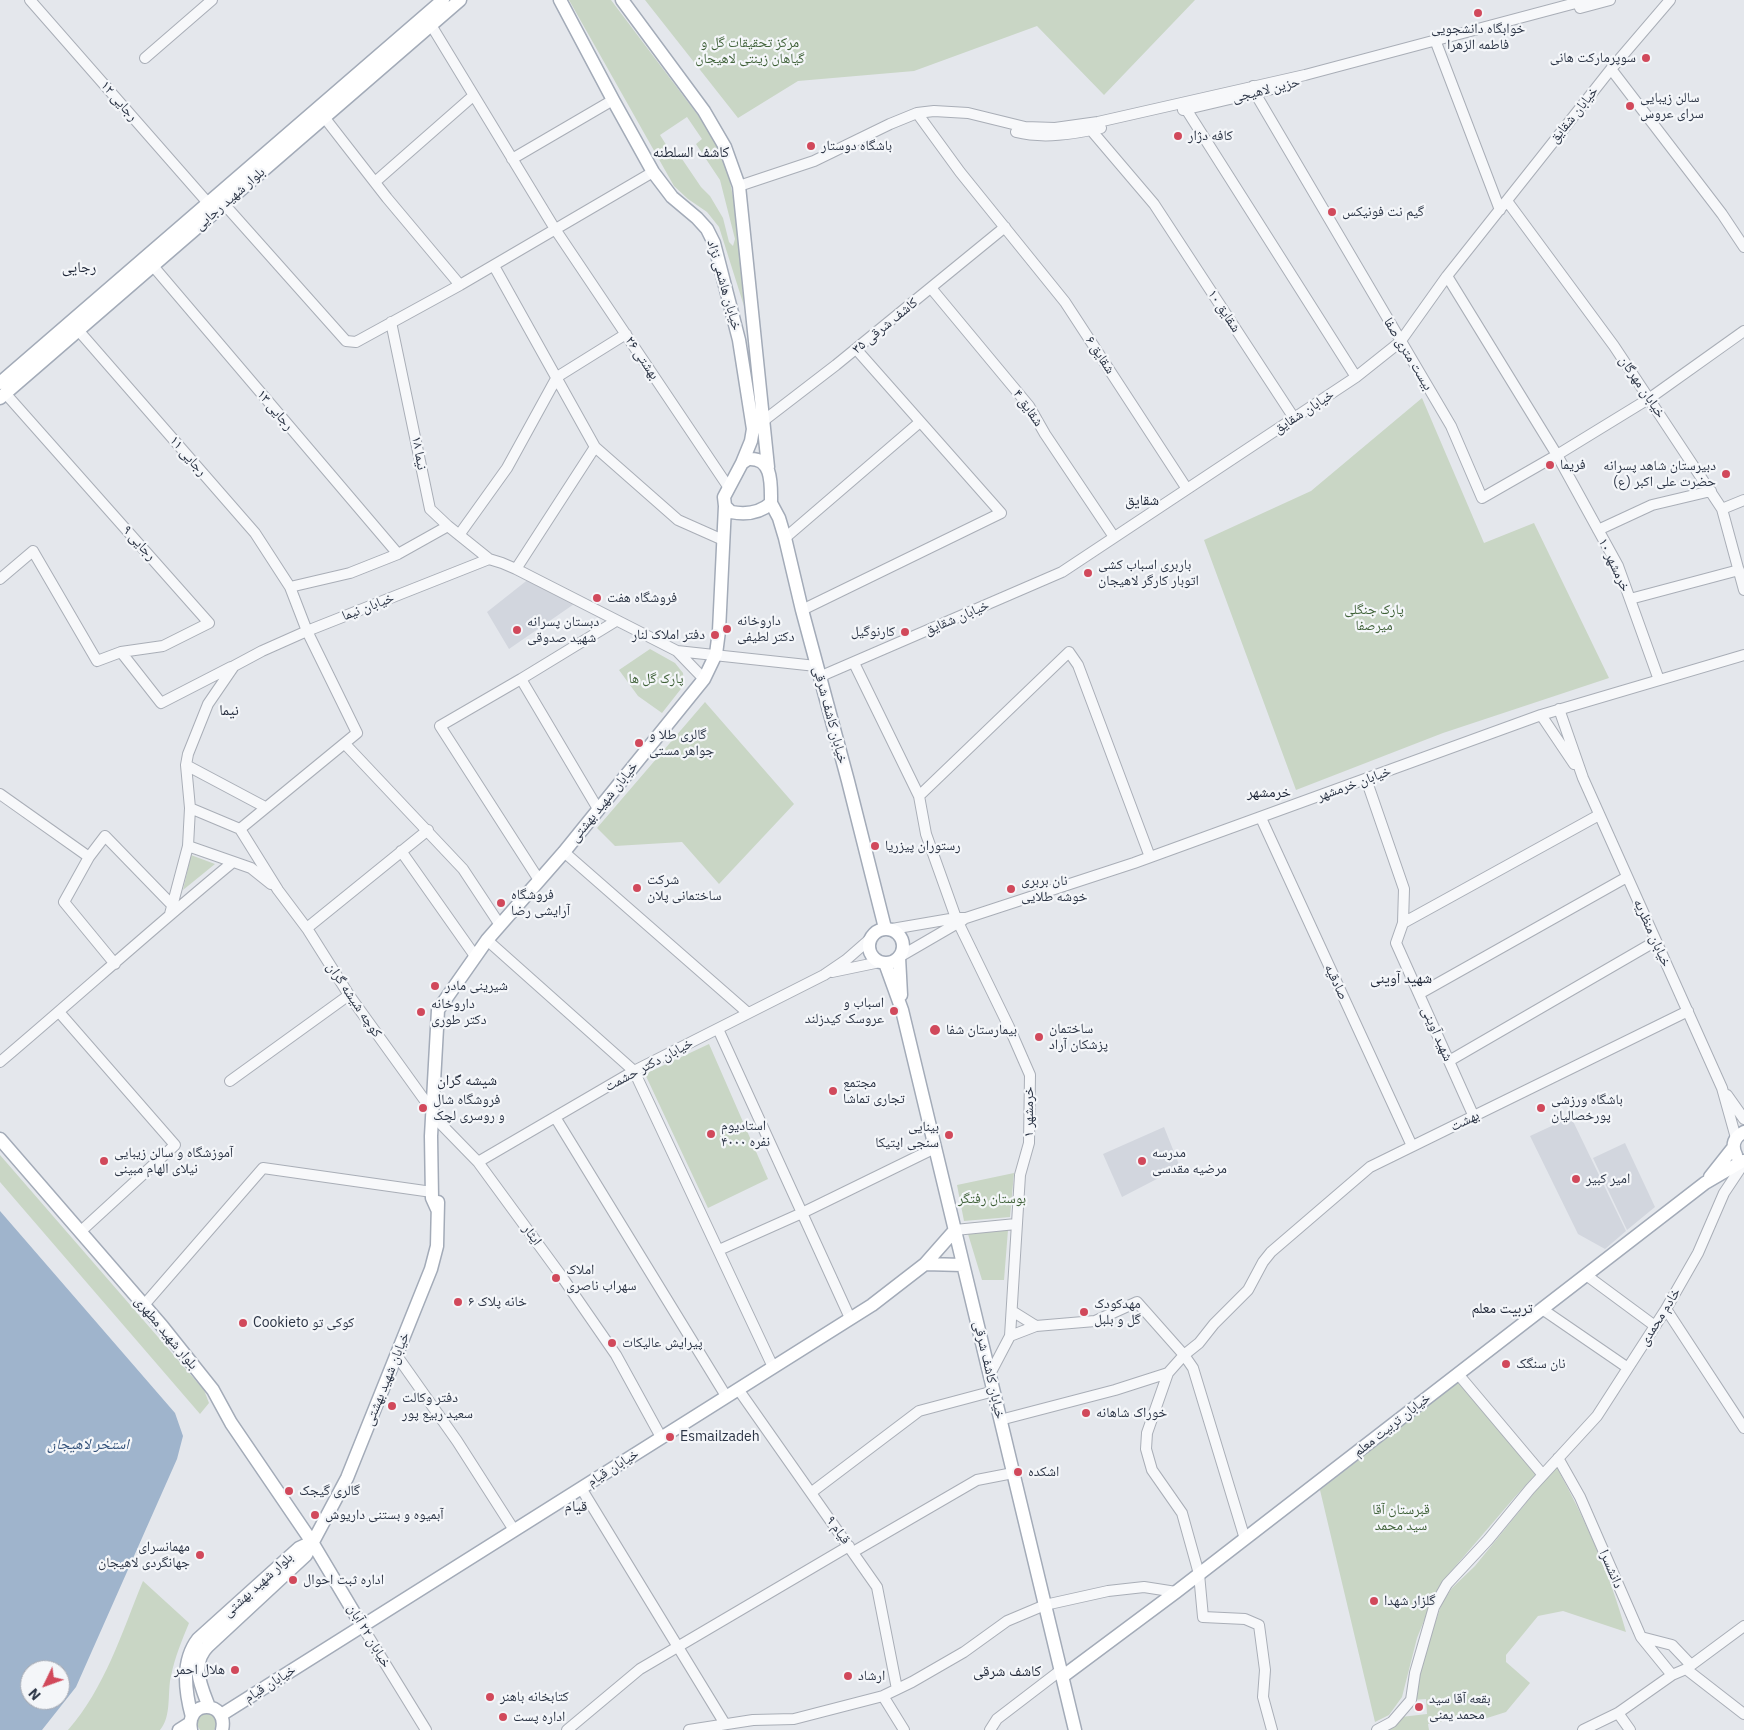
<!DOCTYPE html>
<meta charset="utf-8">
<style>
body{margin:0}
#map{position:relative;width:1744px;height:1730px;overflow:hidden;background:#e4e7ec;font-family:"IBM Plex Sans",sans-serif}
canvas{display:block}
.north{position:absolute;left:20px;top:1660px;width:50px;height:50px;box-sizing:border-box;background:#f4f6f9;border:1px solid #a4a8b1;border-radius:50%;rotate:228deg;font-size:14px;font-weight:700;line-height:20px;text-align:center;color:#2b3445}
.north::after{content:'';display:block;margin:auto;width:18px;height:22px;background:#d1495b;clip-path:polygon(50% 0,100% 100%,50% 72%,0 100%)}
</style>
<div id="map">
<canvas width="1744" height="1730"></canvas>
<div class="north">N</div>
</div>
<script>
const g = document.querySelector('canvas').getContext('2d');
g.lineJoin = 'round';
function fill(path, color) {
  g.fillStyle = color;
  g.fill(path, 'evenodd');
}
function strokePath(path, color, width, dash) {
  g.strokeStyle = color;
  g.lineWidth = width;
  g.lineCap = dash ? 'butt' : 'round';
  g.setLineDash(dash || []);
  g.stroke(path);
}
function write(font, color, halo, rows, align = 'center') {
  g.font = font + ' "IBM Plex Sans","Noto Naskh Arabic",sans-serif';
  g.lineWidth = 4.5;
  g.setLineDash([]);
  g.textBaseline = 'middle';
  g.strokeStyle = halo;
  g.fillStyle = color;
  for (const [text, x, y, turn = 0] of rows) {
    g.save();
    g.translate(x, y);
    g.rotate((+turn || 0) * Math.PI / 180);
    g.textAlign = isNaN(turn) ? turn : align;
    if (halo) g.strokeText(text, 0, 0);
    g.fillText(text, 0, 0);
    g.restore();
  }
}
fill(new Path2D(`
 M 530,578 L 577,602 L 509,649 L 487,612 Z
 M 1571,1117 L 1626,1231 L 1605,1249 L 1578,1234 L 1530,1136 Z
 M 1164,1127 L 1180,1167 L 1122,1197 L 1103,1154 Z
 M 1625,1143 L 1655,1207 L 1627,1230 L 1593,1158 Z`), '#d2d6de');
fill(new Path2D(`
 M 569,0 L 611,0 L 703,122 L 718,145 L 729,177 L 735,207 L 744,306 L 719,227 L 707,212 L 688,199 L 674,186 ZM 687,117 L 702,139 L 696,144 L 720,180 L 735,239 L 733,246 L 729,242 L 723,218 L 710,196 L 701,187 L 680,156 L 675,159 L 660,135 Z
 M 645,0 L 1195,0 L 1104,95 L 1037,26 L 914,71 L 798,81 L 738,118 Z
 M 1422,398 L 1484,543 L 1534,523 L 1609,678 L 1443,733 L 1296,790 L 1204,540 L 1311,491 Z
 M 650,649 L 675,663 L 683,673 L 684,685 L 662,713 L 638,696 L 619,670 Z
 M 705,702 L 794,804 L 719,884 L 682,842 L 615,846 L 597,828 Z
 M 191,855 L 215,864 L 183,890 Z
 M 709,1044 L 768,1179 L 708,1208 L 645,1074 Z
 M 0,1155 L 204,1390 L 209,1403 L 200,1414 L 0,1182 Z
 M 1014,1173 L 1010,1217 L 964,1221 L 957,1185 Z
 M 1008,1230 L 1004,1280 L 982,1280 L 968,1234 Z
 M 1461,1380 L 1538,1472 L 1514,1498 L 1447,1576 L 1434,1596 L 1417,1638 L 1402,1697 L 1389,1715 L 1375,1722 L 1320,1490 Z
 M 1556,1466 C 1584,1517 1611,1576 1626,1632 L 1563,1611 L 1538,1616 L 1506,1655 L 1506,1662 L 1530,1683 L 1506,1712 L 1484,1719 L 1481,1713 L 1428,1724 L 1429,1730 L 1381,1730 L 1401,1717 L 1427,1714 L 1426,1699 L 1413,1700 L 1432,1632 L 1442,1603 L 1452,1588 L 1475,1566 Z
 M 143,1581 L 189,1623 C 182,1640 175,1657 171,1676 C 167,1692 172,1716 160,1730 L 68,1730 C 105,1688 122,1632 143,1581 Z
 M 206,1712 L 215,1716 L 217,1726 L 214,1730 L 200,1730 L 197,1725 L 198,1718 Z`), '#c9d6c5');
fill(new Path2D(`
 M 0,1211 L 175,1413 L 183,1436 L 177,1459 L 76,1687 L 42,1730 L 0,1730 ZM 30,1670 L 60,1670 L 60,1700 L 30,1700 Z`), '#9fb4cc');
const minor = new Path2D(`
 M 30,0 L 208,203
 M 1580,8 L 1610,0
 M 431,25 L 555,229 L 729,488
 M 1437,45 L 1500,210
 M 145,58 L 212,0
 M 1611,69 L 1722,214 L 1744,247
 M 1253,86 L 1255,93 L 1451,426 L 1482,498 L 1557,455 L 1650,398 L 1744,331
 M 1186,109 L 1356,377
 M 1183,110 L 1281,87
 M 917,113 L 960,172 L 1065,302 L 1187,489
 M 324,117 L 387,198 L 460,285
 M 1091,130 L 1154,204 L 1294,418
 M 1016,132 C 1044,139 1073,134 1101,128
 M 512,159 L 613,100
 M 375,182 L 473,96
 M 739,186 L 814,161 L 890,124 L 917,113 L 934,111 L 968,113 L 1025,127 L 1055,128 L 1098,122 L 1305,75 L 1587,0
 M 1507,201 L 1614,346 L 1722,509 L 1744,590
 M 224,204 L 346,341 L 356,342 L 460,285 L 653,172
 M 153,266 L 398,554
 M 494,266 L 595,447 L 678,520 L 723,540
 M 1447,276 L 1557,455 L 1618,566 L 1659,680
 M 931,288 L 1029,406 L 1045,434 L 1114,537
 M 391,322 L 430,509 L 448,526 L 489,559
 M 78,330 L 255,533 L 290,587 L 307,631 L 357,733 L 240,829
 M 758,425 L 836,365 L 1005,227
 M 1722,509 L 1744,500
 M 1598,530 L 1652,505 L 1711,491
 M 459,535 L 507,468 L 557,377 L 626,334
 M 785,538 L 920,422
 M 516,569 L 595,447
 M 0,579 L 33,551 L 97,661 L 121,652 L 163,646 L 209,623 L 5,393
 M 290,587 L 350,573 L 398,554 L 448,526
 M 1630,599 L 1739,570
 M 802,610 L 1001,513 L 856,349
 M 677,651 L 816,666
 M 121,652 L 161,703 L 231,667
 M 854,663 L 919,796 L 926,834 L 956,918 L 1009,1027 L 1030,1075 L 1029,1143 L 1020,1175 L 1010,1336 L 990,1374
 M 819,677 L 1062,572 L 1356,377 L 1400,342 L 1447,276 L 1539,160 L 1611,69 L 1670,0
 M 521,679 L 598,809
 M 1559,709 L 1583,778 L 1722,1088 L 1736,1138
 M 1541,715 L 1574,764
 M 345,744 L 463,869 L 500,925
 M 186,765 L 265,807
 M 1366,779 L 1404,889 L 1403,923 L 1396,943 L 1474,1117
 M 0,794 L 89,857
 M 919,796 L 1069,652 L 1078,665 L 1150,857
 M 190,808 L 240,829 L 278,890 L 308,930 L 349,995 L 431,1109
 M 1261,818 L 1412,1146
 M 188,846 L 251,868 L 271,884
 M 401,851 L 475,956
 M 564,852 L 748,1013
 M 539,880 L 440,726 L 521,679 L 616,621
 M 170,914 L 188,846 L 190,808 L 186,765 L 188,754 L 208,704 L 234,666 L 262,651 L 307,631 L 489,559 L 502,563 L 516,569 L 677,651 L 704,679
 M 1403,923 L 1599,815
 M 307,928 L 428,830
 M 892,929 L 956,918 L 966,918 L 1134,863 L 1541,715 L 1744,655
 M 487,940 L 634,1071 L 773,1367
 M 901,956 L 963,920
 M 115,964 L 64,902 L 89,857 L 105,836 L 173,906
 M 832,972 L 880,962
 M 1419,994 L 1627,877
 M 59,1012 L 175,1145 L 80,1232
 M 718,1029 L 850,1318
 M 1449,1061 L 1656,941
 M 0,1062 C 78,996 154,927 233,862
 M 230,1081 L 349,995
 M 1727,1095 L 1744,1119
 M 555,1117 L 726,1396
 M 439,1122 L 478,1162 L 560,1274 L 616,1355 L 661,1437
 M 478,1162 L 634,1071 L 824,975 L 846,960 L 870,939
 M 955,1230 L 1016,1224
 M 719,1250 L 802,1213 L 935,1148
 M 1586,1275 L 1655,1326
 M 144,1305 L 263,1168 L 432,1192
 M 1542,1309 L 1628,1368
 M 1666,1309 L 1744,1428
 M 1012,1311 L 1036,1326
 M 1010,1336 L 1036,1326 L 1095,1321 L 1137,1302 L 1184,1355 L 1193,1368 L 1245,1539
 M 397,1356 L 457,1441 L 514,1530
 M 1168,1373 L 1147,1433 L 1146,1449 L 1152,1470 L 1182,1513 L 1199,1574 L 1203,1617 L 1245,1619 L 1259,1625 L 1265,1670 L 1263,1697 L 1272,1730
 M 1458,1374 L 1543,1475
 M 738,1389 L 877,1587 L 897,1689
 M 1000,1420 L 1115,1390 L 1168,1373 L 1184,1355 L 1199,1343 L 1214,1324 L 1248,1290 L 1263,1262 L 1271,1252 L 1370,1167 L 1688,1011
 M 1558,1458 L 1580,1497 L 1638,1630 L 1641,1637 L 1672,1675
 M 581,1488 L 725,1724
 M 812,1492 L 919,1411 L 994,1391
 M 853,1552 L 977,1480 L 1013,1473
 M 362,1626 L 426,1730
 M 1641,1637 L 1672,1645 L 1691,1665
 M 1686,1669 L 1744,1714
 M 883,1696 L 904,1730
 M 1618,1713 L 1630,1730
 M 567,1730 L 640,1669 L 849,1546
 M 689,1730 L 753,1720 L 794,1719 L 883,1696 L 912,1682 L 964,1652 L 1007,1621 L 1045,1605 L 1108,1591 L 1144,1587 L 1176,1592
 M 990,1730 L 997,1719 L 1061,1670
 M 1377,1730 L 1392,1722 L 1411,1700 L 1415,1673 L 1434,1607 L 1447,1584 L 1488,1540 L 1530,1489 L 1597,1416 L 1666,1309 L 1698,1253 L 1724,1193 L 1744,1163
 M 1583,1730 L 1618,1713 L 1672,1675 L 1686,1669 L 1744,1626`);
const major = new Path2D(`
 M 560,0 L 613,100 L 653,172 L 672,197 L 697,218 L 707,229 L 714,243 L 739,340 L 753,429 L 751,441 L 742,463
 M 622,0 L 704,111 L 725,147 L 739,186 L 768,467
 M 0,383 L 443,0
 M 0,398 L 460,0
 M 748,459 C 773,457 771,484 771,503 C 760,513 747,515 731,512 L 725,506 L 724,497 L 742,463 Z
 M 771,503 L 779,518 L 785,538 L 802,610 L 848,781 L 885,928
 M869 946a17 17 0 1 1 34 0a17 17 0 1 1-34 0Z
 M 899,957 L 901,995
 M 885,963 L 902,1010 L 1075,1730
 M 0,1139 L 162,1326 L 213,1390 L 231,1423 L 312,1542 L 362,1626
 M 1736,1155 C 1731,1145 1734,1137 1744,1132
 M 1710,1177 L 1733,1148
 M 437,1209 L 432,1198 L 431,1136 L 438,1010 L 487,940 L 564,852 L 704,679 L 716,654 L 719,631 L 725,506
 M 925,1264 L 963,1265
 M 1062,1677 L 1176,1592 L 1705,1183 L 1743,1161
 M 209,1707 C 201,1686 190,1664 208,1646 L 306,1555 L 347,1478 L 431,1269 L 437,1246 L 438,1202
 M 221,1715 L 872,1305 L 925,1264 L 955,1230
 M 192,1717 C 185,1691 181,1661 198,1639 L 299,1548 L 312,1542
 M 179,1730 L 190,1723
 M 191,1730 C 185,1699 229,1700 222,1730`);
strokePath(minor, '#a9aeb7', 12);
strokePath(major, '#a3abb8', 15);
strokePath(minor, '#f7f8fa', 10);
strokePath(major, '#fff', 12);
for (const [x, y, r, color] of [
 [1478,13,5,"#d1495b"],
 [1646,58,5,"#d1495b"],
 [1630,106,5,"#d1495b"],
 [1178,136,5,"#d1495b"],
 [811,146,5,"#d1495b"],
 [1332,212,5,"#d1495b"],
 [1550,465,5,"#d1495b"],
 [1726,474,5,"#d1495b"],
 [1088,573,5,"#d1495b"],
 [597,598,5,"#d1495b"],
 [727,629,5,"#d1495b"],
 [517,630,5,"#d1495b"],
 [905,632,5,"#d1495b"],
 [715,635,5,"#d1495b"],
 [639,743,5,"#d1495b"],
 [875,846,5,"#d1495b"],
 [637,888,5,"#d1495b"],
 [1011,889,5,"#d1495b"],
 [501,903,5,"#d1495b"],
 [435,986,5,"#d1495b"],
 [894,1011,5,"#d1495b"],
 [421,1012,5,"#d1495b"],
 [935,1030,6,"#d1495b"],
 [1039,1037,5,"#d1495b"],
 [833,1091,5,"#d1495b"],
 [423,1108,5,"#d1495b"],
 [1541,1108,5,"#d1495b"],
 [711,1134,5,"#d1495b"],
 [949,1135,5,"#d1495b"],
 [104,1161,5,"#d1495b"],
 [1142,1161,5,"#d1495b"],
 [1576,1179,5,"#d1495b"],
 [556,1278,5,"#d1495b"],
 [458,1302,5,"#d1495b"],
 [1084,1312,5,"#d1495b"],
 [243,1323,5,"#d1495b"],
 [612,1343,5,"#d1495b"],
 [1506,1364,5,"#d1495b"],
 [392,1406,5,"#d1495b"],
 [1086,1413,5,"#d1495b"],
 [670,1437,5,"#d1495b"],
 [1018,1472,5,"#d1495b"],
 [289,1491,5,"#d1495b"],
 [315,1515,5,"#d1495b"],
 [200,1555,5,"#d1495b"],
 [293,1580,5,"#d1495b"],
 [1374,1601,5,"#d1495b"],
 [235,1670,5,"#d1495b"],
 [848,1676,5,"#d1495b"],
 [490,1697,5,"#d1495b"],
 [1419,1707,5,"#d1495b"],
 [503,1717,5,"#d1495b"]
]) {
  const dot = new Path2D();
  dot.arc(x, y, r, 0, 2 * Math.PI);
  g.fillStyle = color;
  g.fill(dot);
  strokePath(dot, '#f4f6f9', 2);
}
write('14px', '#2b3445', '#f4f6f9', [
 ["خوابگاه دانشجویی",1478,29,"center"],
 ["فاطمه الزهرا",1478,45,"center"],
 ["سوپرمارکت هانی",1636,58,"right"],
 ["سالن زیبایی",1640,98],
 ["سرای عروس",1640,114],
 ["کافه دژار",1188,136],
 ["باشگاه دوستار",821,146],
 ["گیم نت فونیکس",1342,212],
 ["فریما",1560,465],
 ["دبیرستان شاهد پسرانه",1716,466,"right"],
 ["حضرت علی اکبر (ع)",1716,482,"right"],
 ["باربری اسباب کشی",1098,565],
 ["اتوبار کارگر لاهیجان",1098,581],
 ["فروشگاه هفت",607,598],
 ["داروخانه",737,621],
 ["دکتر لطیفی",737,637],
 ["دبستان پسرانه",527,622],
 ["شهید صدوقی",527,638],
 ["کارنوگیل",895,632,"right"],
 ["دفتر املاک لنار",705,635,"right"],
 ["گالری طلا و",649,735],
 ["جواهر مستی",649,751],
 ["رستوران پیزریا",885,846],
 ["شرکت",647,880],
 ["ساختمانی پلان",647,896],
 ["نان بربری",1021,881],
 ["خوشه طلایی",1021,897],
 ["فروشگاه",511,895],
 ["آرایشی رضا",511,911],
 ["شیرینی مادر",445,986],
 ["اسباب و",884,1003,"right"],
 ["عروسک کیدزلند",884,1019,"right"],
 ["داروخانه",431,1004],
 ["دکتر طوری",431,1020],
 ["ساختمان",1049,1029],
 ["پزشکان آراد",1049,1045],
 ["بیمارستان شفا",946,1030],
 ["مجتمع",843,1083],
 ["تجاری تماشا",843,1099],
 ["فروشگاه شال",433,1100],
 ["و روسری لچک",433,1116],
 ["باشگاه ورزشی",1551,1100],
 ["پورخصالیان",1551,1116],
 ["استادیوم",721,1126],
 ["۴۰۰۰ نفره",721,1142],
 ["بینایی",939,1127,"right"],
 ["سنجی اپتیکا",939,1143,"right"],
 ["آموزشگاه و سالن زیبایی",114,1153],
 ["نیلای الهام مبینی",114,1169],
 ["مدرسه",1152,1153],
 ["مرضیه مقدسی",1152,1169],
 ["امیر کبیر",1586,1179],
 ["املاک",566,1270],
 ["سهراب ناصری",566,1286],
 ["خانه پلاک ۶",468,1302],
 ["مهدکودک",1094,1304],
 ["گل و بلبل",1094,1320],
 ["Cookieto کوکی تو",253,1323],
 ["پیرایش عالیکات",622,1343],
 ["نان سنگک",1516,1364],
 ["دفتر وکالت",402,1398],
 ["سعید ربیع پور",402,1414],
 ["خوراک شاهانه",1096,1413],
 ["Esmailzadeh",680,1437],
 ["اشکده",1028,1472],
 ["گالری گیجک",299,1491],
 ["آبمیوه و بستنی داریوش",325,1515],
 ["مهمانسرای",190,1547,"right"],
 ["جهانگردی لاهیجان",190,1563,"right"],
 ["اداره ثبت احوال",303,1580],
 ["گلزار شهدا",1384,1601],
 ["هلال احمر",225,1670,"right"],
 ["ارشاد",858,1676],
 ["کتابخانه باهنر",500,1697],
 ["بقعه آقا سید",1429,1699],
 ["محمد یمنی",1429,1715],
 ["اداره پست",513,1717]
], 'left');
write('14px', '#3f6138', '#f4f6f9', [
 ["مرکز تحقیقات گل و",750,43],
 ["گیاهان زینتی لاهیجان",750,59],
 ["پارک جنگلی",1374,610],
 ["میرصفا",1374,626],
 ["پارک گل ها",656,679],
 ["بوستان رفتگر",992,1199],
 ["قبرستان آقا",1401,1510],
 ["سید محمد",1401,1526]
]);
write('14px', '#2b3445', '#f4f6f9', [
 ["حزین لاهیجی",1266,90,-14],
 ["رجایی ۱۲",119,101,49],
 ["خیابان شقایق",1574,115,-51],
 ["بلوار شهید رجایی",230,199,-41],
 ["خیابان هاشمی نژاد",724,285,74],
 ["شقایق ۱۰",1224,311,57],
 ["کاشف شرقی ۳۵",885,326,-39],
 ["بیست متری صفا",1408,354,59],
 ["شقایق ۶",1100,355,57],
 ["بهشتی ۲۶",642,358,56],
 ["خیابان مهرگان",1642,387,56],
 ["شقایق ۴",1028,408,55],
 ["رجایی ۱۳",275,410,50],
 ["خیابان شقایق",1304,412,-33],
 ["نیما ۱۸",419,453,80],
 ["رجایی ۱۱",188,456,49],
 ["رجایی ۹",139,543,48],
 ["خرمشهر ۱۰",1614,565,65],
 ["خیابان نیما",368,607,-21],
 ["خیابان شقایق",957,618,-23],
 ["خیابان کاشف شرقی",830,715,75],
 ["خیابان خرمشهر",1354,784,-20],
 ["خیابان شهید بهشتی",604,802,-51],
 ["خیابان منظریه",1652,933,66],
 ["صادقیه",1336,982,65],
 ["کوچه شیشه گران",354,1000,56],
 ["شهید آوینی",1437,1034,66],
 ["خیابان دکتر حشمت",649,1065,-28],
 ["خرمشهر ۱",1029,1112,-90],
 ["بهشت",1465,1121,-26],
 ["ایثار",532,1235,54],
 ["خادم محمدی",1660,1317,-58],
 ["بلوار شهید مطهری",166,1333,50],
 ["خیابان کاشف شرقی",989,1370,77],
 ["خیابان شهید بهشتی",387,1379,-68],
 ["خیابان تربیت معلم",1392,1425,-38],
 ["خیابان قیام",613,1468,-32],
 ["قیام ۹",838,1530,55],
 ["دانشسرا",1611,1569,67],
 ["بلوار شهید بهشتی",258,1585,-42],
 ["خیابان ۲۲ آبان",369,1636,59],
 ["خیابان قیام",270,1684,-32]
]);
write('15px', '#1d2536', '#f4f6f9', [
 ["کاشف السلطنه",691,153],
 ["رجایی",79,268],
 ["شقایق",1142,501],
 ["نیما",229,711],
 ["خرمشهر",1269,793],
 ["شهید آوینی",1401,979],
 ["شیشه گران",467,1081],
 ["تربیت معلم",1502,1309],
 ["قیام",576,1507],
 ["کاشف شرقی",1007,1672]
]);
write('italic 15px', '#34527a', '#f4f6f9', [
 ["استخر لاهیجان",88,1445]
]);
</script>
